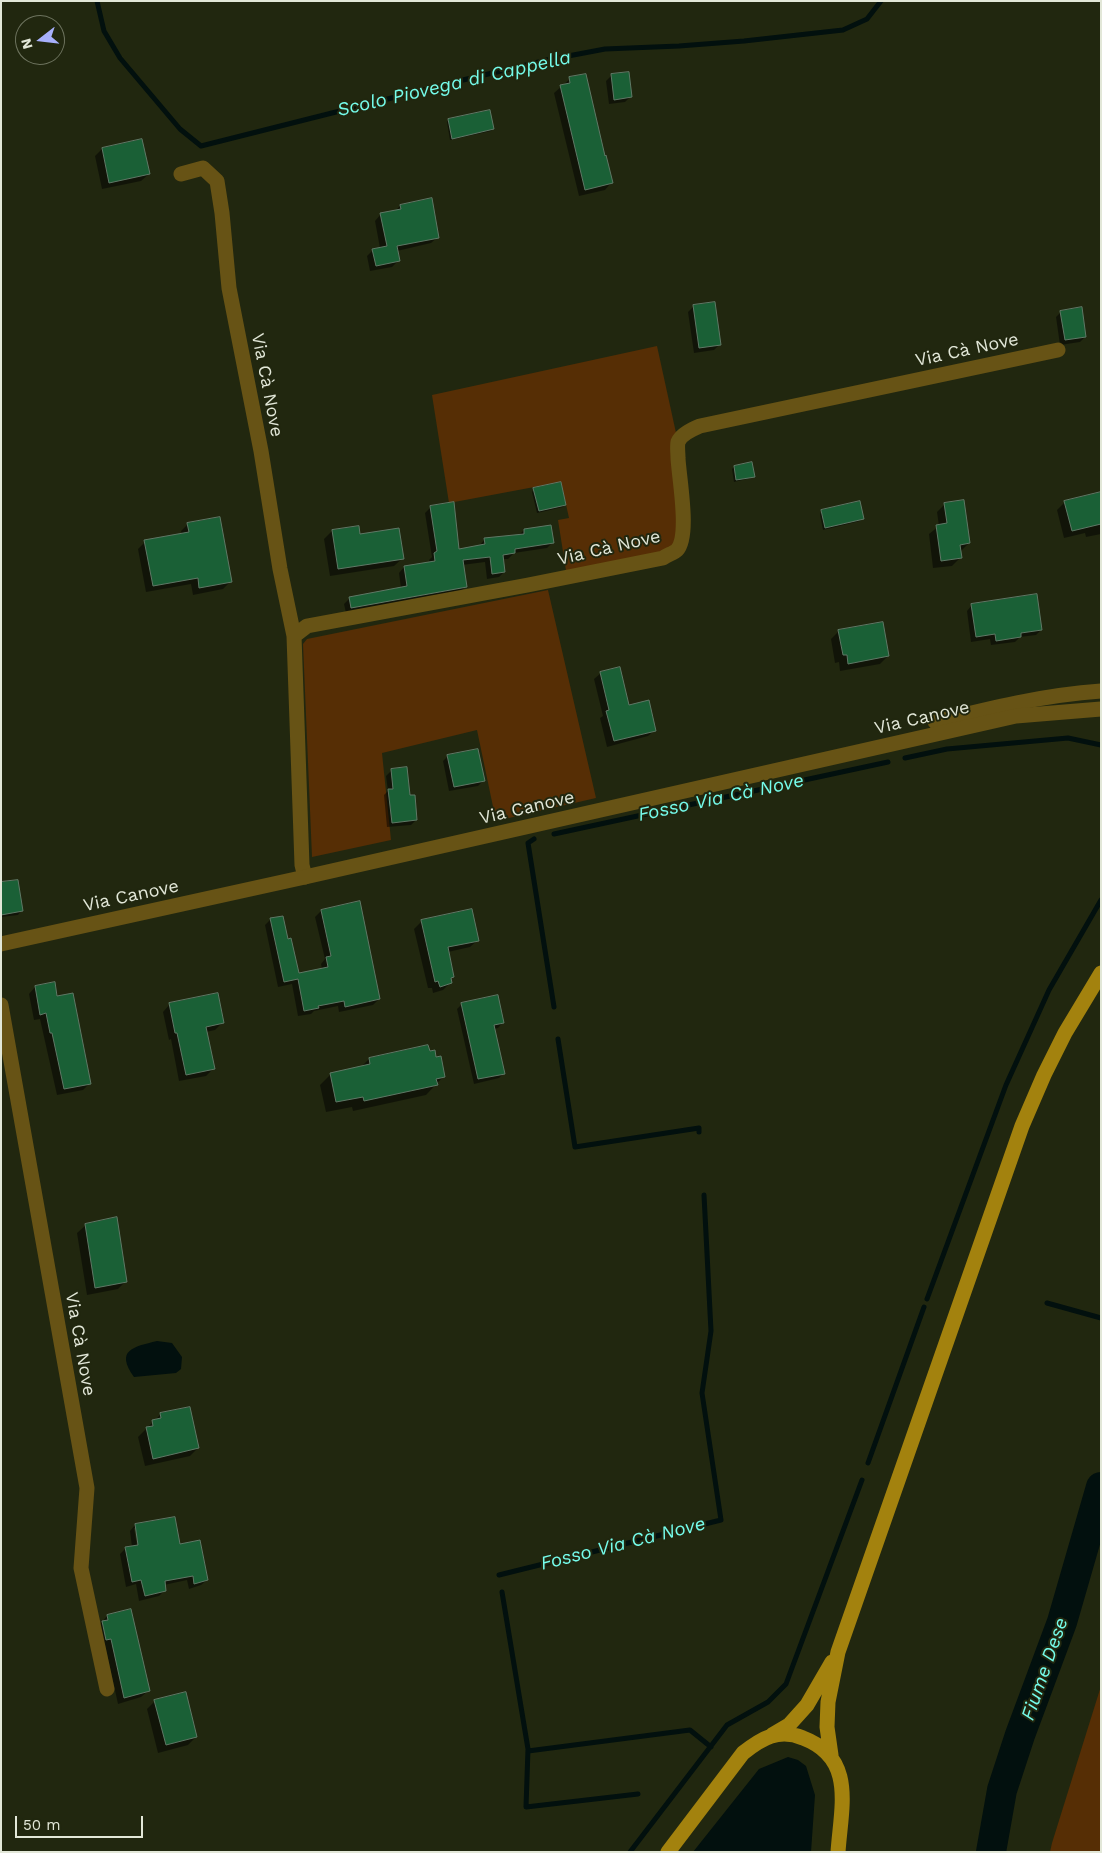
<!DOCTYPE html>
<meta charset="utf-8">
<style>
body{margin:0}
#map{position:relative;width:1102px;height:1853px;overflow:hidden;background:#21270f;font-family:"Work Sans",sans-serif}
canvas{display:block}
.frame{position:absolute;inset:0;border:2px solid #e2e7d8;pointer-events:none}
.north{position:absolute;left:15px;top:15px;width:50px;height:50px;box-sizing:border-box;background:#21270f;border:1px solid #6e745f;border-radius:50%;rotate:254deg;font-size:14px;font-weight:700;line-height:20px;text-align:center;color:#e2e7d8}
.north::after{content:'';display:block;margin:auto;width:18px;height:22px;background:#a7b0fc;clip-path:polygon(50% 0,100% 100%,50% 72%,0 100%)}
.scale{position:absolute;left:15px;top:1816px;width:128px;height:22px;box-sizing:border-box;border:2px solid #e2e7d8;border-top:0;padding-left:6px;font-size:15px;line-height:18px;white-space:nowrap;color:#e2e7d8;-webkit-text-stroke:4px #21270f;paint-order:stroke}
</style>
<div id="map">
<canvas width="1102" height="1853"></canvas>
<div class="frame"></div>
<div class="north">N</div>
<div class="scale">50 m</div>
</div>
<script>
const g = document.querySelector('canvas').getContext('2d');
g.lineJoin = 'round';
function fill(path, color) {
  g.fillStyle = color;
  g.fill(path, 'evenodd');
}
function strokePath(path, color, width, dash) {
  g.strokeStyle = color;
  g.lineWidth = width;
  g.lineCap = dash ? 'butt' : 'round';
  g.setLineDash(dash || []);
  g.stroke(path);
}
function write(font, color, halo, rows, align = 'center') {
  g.font = font + ' "Work Sans",sans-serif';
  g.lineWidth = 4;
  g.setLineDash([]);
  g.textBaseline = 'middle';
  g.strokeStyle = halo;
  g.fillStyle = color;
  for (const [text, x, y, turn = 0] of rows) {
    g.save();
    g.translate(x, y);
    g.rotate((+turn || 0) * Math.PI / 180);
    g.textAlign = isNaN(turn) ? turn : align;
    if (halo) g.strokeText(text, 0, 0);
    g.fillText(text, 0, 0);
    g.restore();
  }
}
fill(new Path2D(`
 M 657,346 L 678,442 L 677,550 L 567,577 L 558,520 L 569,518 L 561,482 L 449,503 L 432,395 Z
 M 548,590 L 596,798 L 496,821 L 477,730 L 382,753 L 391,840 L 312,857 L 303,644 L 307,639 Z
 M 1101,1686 L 1101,1852 L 1050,1852 L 1052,1843 Z`), '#562e05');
fill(new Path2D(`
 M 157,1341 L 172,1343 L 182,1357 L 181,1369 L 176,1373 L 134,1377 C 115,1350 133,1347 157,1341 Z
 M 788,1757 L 798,1760 L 806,1766 L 815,1795 L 811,1852 L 693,1852 L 759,1769 Z`), '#02100e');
fill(new Path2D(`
 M 611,76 L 630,97 L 625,102 L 609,104 L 606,81 Z
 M 570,79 L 611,183 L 605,190 L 579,196 L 554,93 Z
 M 449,120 L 493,129 L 491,131 L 450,140 L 447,122 Z
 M 102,149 L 149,174 L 141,181 L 102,189 L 95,156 Z
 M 400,206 L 438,237 L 431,243 L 397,251 L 399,260 L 392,267 L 370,271 L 367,256 L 373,250 L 380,248 L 375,221 L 381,214 L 395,211 Z
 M 714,304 L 720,344 L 714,350 L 694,353 L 688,312 L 693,307 Z
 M 1061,312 L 1085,337 L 1080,342 L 1060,345 L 1056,317 Z
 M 751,464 L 753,476 L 751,478 L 734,482 L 732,469 L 734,467 Z
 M 534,489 L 565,504 L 563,507 L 537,513 L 532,492 Z
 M 1101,493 L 1101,534 L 1086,537 L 1085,533 L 1064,538 L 1057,510 L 1065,502 Z
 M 945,504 L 969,543 L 961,551 L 960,558 L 952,566 L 933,568 L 929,534 L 939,526 L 937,512 Z
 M 431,507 L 458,550 L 479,546 L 485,539 L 519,535 L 524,530 L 552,543 L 547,548 L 514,553 L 508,559 L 503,559 L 504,572 L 499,577 L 487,579 L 485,562 L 462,565 L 466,586 L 460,592 L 346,613 L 344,604 L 350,598 L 401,588 L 399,573 L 404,567 L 430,563 L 429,560 L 432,557 L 425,513 Z
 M 822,511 L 862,519 L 860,521 L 823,530 L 820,514 Z
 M 188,524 L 230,582 L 223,589 L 193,595 L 191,584 L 146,592 L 138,549 L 145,542 L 182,535 L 181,531 Z
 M 332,531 L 359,535 L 403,558 L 394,566 L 330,576 L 324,539 Z
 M 972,605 L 1041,630 L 1036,635 L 1020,637 L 1015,642 L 991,645 L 990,639 L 971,642 L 967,611 Z
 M 839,631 L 888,656 L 880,664 L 840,671 L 839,662 L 835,663 L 831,639 Z
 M 601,673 L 628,707 L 655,730 L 648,736 L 607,747 L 600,718 L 603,716 L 594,679 Z
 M 448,756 L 483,781 L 478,786 L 449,791 L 443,761 Z
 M 392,770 L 409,796 L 416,820 L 411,825 L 387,827 L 384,795 L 388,791 L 386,776 Z
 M 1,883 L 21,911 L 18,915 L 1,917 Z
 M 321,911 L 379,999 L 373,1005 L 339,1012 L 338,1006 L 314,1011 L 311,1014 L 298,1016 L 292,984 L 278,987 L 265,925 L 271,919 L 298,975 L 322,969 L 321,964 L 325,959 L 315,917 Z
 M 422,921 L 478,940 L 470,947 L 448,952 L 453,977 L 450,980 L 450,983 L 443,990 L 433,993 L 432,988 L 428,988 L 414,929 Z
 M 35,987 L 56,997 L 90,1083 L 83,1090 L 57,1095 L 40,1019 L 34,1020 L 29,994 Z
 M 170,1004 L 222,1023 L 215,1030 L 206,1032 L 213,1069 L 206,1076 L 179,1081 L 171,1039 L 169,1040 L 163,1012 Z
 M 462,1004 L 503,1022 L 498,1028 L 494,1029 L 504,1073 L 499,1078 L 474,1084 L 457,1009 Z
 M 369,1059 L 444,1076 L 426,1095 L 353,1111 L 352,1107 L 326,1112 L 320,1085 L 331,1074 L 361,1067 Z
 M 86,1225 L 126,1281 L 118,1289 L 87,1295 L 77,1233 Z
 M 161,1414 L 198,1448 L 190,1456 L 145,1466 L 138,1437 Z
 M 135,1525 L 179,1545 L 207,1580 L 201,1585 L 189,1589 L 187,1580 L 164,1585 L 165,1590 L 159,1596 L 139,1601 L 136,1584 L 126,1587 L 120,1554 L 126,1548 L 132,1547 L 130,1531 ZM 134,1528 L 137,1528 L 140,1551 L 138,1551 Z
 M 130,1610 L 148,1691 L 141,1697 L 118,1704 L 105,1645 L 96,1629 L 107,1616 Z
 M 155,1701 L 196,1737 L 188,1745 L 158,1753 L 147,1709 Z`), '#0007');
strokePath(new Path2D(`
 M 97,1 L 104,31 L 120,58 L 180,129 L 201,146 L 463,80 L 547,60 L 605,49 L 679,46 L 744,41 L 843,30 L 867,19 L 881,1
 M 905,758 L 947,749 L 1068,738 L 1101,745
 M 554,834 L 888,762
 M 534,839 L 528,843 L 554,1007
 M 558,1039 L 575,1147 L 699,1128 L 699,1132
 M 927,1299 L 1006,1085 L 1049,990 L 1101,900
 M 1047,1303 L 1101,1318
 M 868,1463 L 924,1307
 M 499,1575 L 721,1520 L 702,1393 L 711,1331 L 704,1195
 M 502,1592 L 528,1749 L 526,1807 L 638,1794
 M 528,1751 L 690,1730 L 711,1747
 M 630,1852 L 727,1725 L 768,1702 L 786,1684 L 862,1480`), '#02100e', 5);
strokePath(new Path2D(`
 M 991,1852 L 1002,1790 L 1020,1735 L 1062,1622 L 1101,1487`), '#02100e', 30);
const building = new Path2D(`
 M 629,72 L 632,97 L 614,100 L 611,74 Z
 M 586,74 L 605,156 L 606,155 L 613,183 L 585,190 L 560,85 L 570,83 L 569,77 Z
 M 490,110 L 494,129 L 452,139 L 448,119 Z
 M 142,139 L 150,174 L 109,183 L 102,148 Z
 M 432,198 L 439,238 L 397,246 L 400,261 L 376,266 L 372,249 L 387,246 L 380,213 L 401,209 L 400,205 Z
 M 715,302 L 721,345 L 699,348 L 693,305 Z
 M 1082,307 L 1086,337 L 1065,340 L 1060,311 Z
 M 752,462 L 755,477 L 736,480 L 734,466 Z
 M 561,482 L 566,505 L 539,511 L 533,488 Z
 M 1101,492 L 1101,524 L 1072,531 L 1064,501 Z
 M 964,500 L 970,543 L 960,545 L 962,558 L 941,561 L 936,525 L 947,523 L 944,503 Z
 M 860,501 L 864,519 L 825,528 L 821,510 Z
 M 454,502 L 459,549 L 485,544 L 484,538 L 524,534 L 524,529 L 551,525 L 554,543 L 515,549 L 515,553 L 503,555 L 505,572 L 492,574 L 490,557 L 463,560 L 467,587 L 351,608 L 349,597 L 407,586 L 404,566 L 435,561 L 434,553 L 437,551 L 430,506 Z
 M 220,517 L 232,582 L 199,588 L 198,578 L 153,586 L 144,540 L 189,532 L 187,523 Z
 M 359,526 L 360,534 L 399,528 L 404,559 L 338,569 L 332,530 Z
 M 1037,594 L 1042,630 L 1021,633 L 1021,637 L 996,641 L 995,634 L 976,637 L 971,604 Z
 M 883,622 L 889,656 L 848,664 L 847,655 L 843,655 L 838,630 Z
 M 620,667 L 629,705 L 649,700 L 656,731 L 614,741 L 606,711 L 609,710 L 600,672 Z
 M 478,749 L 485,781 L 454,787 L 447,755 Z
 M 407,767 L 410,795 L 415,795 L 417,820 L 392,823 L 388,789 L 393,789 L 391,769 Z
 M 18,880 L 23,911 L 1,915 L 1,882 Z
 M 360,901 L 380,999 L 345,1007 L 344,1001 L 318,1006 L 319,1008 L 304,1011 L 298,979 L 284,982 L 270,918 L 283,916 L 288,939 L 291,938 L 299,973 L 328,967 L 326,957 L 331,956 L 321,910 Z
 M 472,909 L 479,941 L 448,947 L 454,977 L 451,978 L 452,983 L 440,987 L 438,981 L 435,982 L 421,920 Z
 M 55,982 L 57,996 L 73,993 L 91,1084 L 64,1089 L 52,1033 L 50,1033 L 46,1013 L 40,1015 L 35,986 Z
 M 218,993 L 224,1023 L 206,1027 L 215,1069 L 186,1075 L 177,1033 L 175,1033 L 169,1003 Z
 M 498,995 L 504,1023 L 494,1025 L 505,1074 L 478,1079 L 461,1003 Z
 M 428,1045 L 430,1051 L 435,1050 L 436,1057 L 441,1056 L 445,1077 L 436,1079 L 438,1085 L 364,1101 L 363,1097 L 336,1102 L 330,1073 L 370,1064 L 369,1058 Z
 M 117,1217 L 127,1282 L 95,1288 L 85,1224 Z
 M 190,1407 L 199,1448 L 153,1459 L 146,1427 L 153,1426 L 152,1420 L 161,1418 L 160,1413 Z
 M 175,1517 L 180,1544 L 200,1540 L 208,1580 L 194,1584 L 193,1576 L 165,1581 L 166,1591 L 145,1596 L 141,1580 L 132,1582 L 125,1547 L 138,1545 L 135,1524 Z
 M 131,1609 L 150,1691 L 124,1698 L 111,1639 L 106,1640 L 102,1621 L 108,1620 L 107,1615 Z
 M 186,1692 L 197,1737 L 166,1745 L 154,1700 Z`);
fill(building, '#1a6036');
strokePath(building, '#5f7866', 1);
strokePath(new Path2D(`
 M 181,174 L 203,168 L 217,181 L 222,213 L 229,288 L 261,451 L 280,569 L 294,636 L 302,865 L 305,877
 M 294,636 L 307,626 L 528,585 L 663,558 C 667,555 674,553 677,550 C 690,536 679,478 678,458 C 678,453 677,446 678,442 C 681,434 693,429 700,426 L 1058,350
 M 935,722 C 990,708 1044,695 1101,691
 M 1,1005 L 87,1488 L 81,1568 L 107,1689`), '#675315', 15);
strokePath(new Path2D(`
 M 1,944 L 305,877 L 1016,716 L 1101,709`), '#675315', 15);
strokePath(new Path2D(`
 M 772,1735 L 789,1725 L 807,1705 L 832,1662
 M 831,1755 L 827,1727 L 828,1702 L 838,1652 L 1022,1126 L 1044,1075 L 1065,1033 L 1101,973
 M 668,1852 L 743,1753 C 762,1738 779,1728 803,1738 C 856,1758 841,1807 838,1852`), '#a3820e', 15);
write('18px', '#e2e7d8', '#21270f', [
 ["Via Cà Nove",967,350,-12],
 ["Via Cà Nove",267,385,79],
 ["Via Cà Nove",609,548,-13],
 ["Via Canove",922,718,-13],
 ["Via Canove",527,808,-13],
 ["Via Canove",131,896,-12],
 ["Via Cà Nove",80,1344,80]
]);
write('italic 19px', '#75fceb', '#21270f', [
 ["Scolo Piovega di Cappella",454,84,-13],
 ["Fosso Via Cà Nove",721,798,-12],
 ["Fosso Via Cà Nove",623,1544,-14],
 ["Fiume Dese",1045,1669,-71]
]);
</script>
